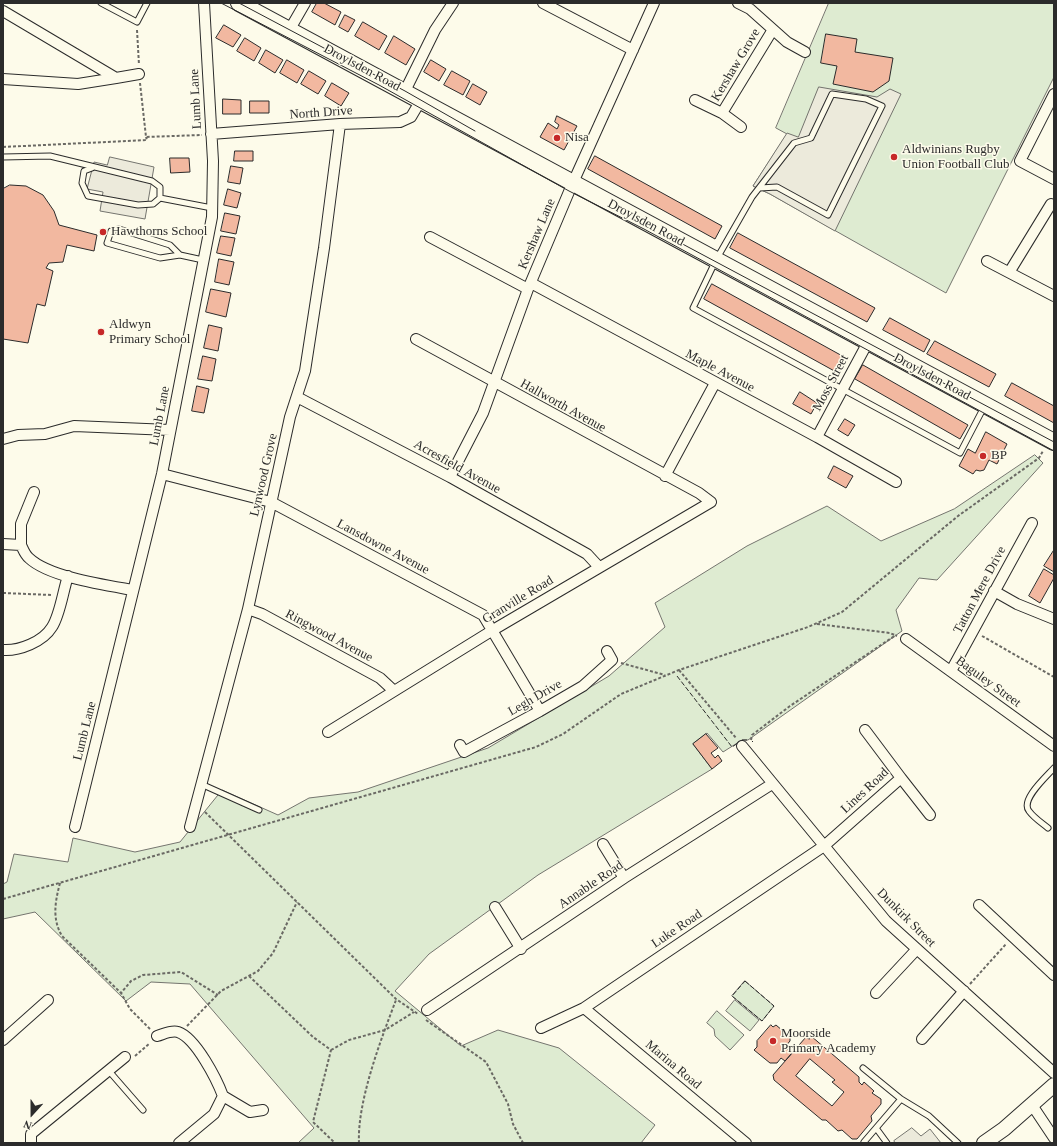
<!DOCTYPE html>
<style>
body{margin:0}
#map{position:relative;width:1057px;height:1146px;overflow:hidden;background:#fdfbea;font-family:Georgia,serif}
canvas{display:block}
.frame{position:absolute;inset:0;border:4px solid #2b2b2b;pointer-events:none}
.north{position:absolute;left:12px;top:1094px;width:40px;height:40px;-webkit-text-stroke:3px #fdfbea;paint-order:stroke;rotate:201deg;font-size:11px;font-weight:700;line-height:16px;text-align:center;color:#2b2b2b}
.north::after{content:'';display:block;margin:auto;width:14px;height:18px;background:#2b2b2b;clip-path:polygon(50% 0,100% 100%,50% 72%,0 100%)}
</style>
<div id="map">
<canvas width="1057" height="1146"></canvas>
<div class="frame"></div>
<div class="north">N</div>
</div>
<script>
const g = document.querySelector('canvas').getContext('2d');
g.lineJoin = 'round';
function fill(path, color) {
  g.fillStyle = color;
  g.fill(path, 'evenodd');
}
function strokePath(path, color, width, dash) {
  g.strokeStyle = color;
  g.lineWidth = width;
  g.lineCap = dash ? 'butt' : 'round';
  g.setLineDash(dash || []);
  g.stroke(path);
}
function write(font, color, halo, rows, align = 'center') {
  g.font = font + ' Georgia,serif';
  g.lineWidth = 3;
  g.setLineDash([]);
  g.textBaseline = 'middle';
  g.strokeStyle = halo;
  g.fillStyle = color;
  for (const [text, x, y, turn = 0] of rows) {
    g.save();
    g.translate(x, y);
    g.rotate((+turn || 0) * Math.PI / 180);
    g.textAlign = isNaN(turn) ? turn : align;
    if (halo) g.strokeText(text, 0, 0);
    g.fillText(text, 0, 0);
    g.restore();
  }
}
const green = new Path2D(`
 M 829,3 L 1054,3 L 1054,77 L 946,293 L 770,194 L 753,186 L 787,134 L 776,128 Z
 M 1035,455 L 1043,463 L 937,580 L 919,578 L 896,610 L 902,631 L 748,740 L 742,740 L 723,752 L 707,733 L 693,744 L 712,769 L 538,875 L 429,954 L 395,991 L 461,1046 L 498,1030 L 559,1048 L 655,1125 L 641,1143 L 298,1143 L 314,1128 L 190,984 L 151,982 L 126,1001 L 35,912 L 3,919 L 3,884 L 7,882 L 14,854 L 68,862 L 73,838 L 135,852 L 180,842 L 222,790 L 278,815 L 309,798 L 358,792 L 488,748 L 609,676 L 665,627 L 655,603 L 747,546 L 827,506 L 881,541 L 954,509 Z
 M 745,981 L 774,1006 L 762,1021 L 732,996 Z
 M 735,1000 L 759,1020 L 750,1031 L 726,1011 Z
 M 717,1011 L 744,1035 L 730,1050 L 715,1036 L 714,1029 L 707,1023 Z`);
fill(green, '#deebd1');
strokePath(green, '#74746e', 1);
const parking = new Path2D(`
 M 819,87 L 877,97 L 890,89 L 901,94 L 835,231 L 770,194 L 753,186 L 787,133 L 798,137 Z
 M 110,157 L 154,167 L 145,219 L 100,211 L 103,192 L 87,189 L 94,162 L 107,165 Z
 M 912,1128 L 921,1136 L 930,1129 L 941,1143 L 895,1143 L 894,1141 Z`);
fill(parking, '#eceadb');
strokePath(parking, '#74746e', 1);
const building = new Path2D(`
 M 317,3 L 324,3 L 341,12 L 335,25 L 312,12 Z
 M 345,15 L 355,20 L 348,32 L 339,27 Z
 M 363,22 L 387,36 L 379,50 L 355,36 Z
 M 224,25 L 241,35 L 233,47 L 216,38 Z
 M 826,34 L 857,39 L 855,52 L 893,58 L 889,81 L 873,92 L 833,84 L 837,66 L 821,63 Z
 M 394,36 L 415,49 L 406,65 L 385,53 Z
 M 245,38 L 261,48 L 254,61 L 237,51 Z
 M 266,50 L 283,60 L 275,73 L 259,63 Z
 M 287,60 L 304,70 L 297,83 L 280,73 Z
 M 431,60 L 446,69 L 439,81 L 424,72 Z
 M 309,71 L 326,81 L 318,94 L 301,84 Z
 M 452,71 L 470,81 L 463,95 L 444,85 Z
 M 332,83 L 349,93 L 341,106 L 325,96 Z
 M 473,84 L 487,92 L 480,105 L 466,97 Z
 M 223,99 L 241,100 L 241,114 L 223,114 Z
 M 250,101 L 269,101 L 269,113 L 250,113 Z
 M 557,116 L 577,126 L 564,150 L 540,137 L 548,123 L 557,129 L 559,125 L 555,122 Z
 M 235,151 L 253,151 L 253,161 L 234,161 Z
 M 595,156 L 722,226 L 715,239 L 588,169 Z
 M 170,158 L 189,158 L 190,172 L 171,173 Z
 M 231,166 L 243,168 L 240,184 L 228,182 Z
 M 10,185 L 26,186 L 43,195 L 54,211 L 59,225 L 97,235 L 94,251 L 67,245 L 63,262 L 49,263 L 46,268 L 53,271 L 45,306 L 37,304 L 28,343 L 3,339 L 3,189 Z
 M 228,189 L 241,193 L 237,208 L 224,205 Z
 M 225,213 L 240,216 L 236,234 L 221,231 Z
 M 738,233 L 875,308 L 867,322 L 730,248 Z
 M 221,236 L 235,238 L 231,256 L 217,253 Z
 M 219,259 L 234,262 L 229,285 L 215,282 Z
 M 712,284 L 846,358 L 838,373 L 704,299 Z
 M 211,289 L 231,293 L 226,317 L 206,312 Z
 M 890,318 L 930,340 L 924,352 L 883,330 Z
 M 209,325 L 222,328 L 218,351 L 204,348 Z
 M 935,341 L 996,374 L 989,387 L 927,354 Z
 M 203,356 L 216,359 L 212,381 L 198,379 Z
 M 863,365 L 968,425 L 960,439 L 855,379 Z
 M 1012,383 L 1054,406 L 1054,423 L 1005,396 Z
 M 197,386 L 209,389 L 204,413 L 192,411 Z
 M 800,392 L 817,403 L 811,414 L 793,404 Z
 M 845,419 L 855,425 L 848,436 L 838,430 Z
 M 986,432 L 1007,444 L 997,464 L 989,460 L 984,470 L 980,471 L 976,470 L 973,474 L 959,466 L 968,449 L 975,453 Z
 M 834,466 L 853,476 L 846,488 L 828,478 Z
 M 1054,550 L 1054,572 L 1044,566 Z
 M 1044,569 L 1054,575 L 1054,578 L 1040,603 L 1029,596 Z
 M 706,734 L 718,748 L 711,753 L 715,758 L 718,755 L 722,761 L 712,769 L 693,744 Z
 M 771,1025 L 773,1027 L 776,1025 L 790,1037 L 790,1041 L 785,1047 L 792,1053 L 785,1061 L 781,1058 L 777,1063 L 770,1063 L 754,1050 L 757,1047 L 757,1041 Z
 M 811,1036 L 859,1077 L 859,1082 L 862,1085 L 864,1082 L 874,1091 L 872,1093 L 881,1099 L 881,1104 L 871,1116 L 872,1121 L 857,1139 L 852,1139 L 842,1130 L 838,1131 L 826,1120 L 822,1120 L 774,1080 L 773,1075 L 806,1037 L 809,1039 ZM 810,1059 L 835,1080 L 832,1082 L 844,1092 L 832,1106 L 796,1076 Z`);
fill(building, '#f2b8a0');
strokePath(building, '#2b2b2b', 1);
const lane = new Path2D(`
 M 101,3 L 137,22 L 147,3
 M 3,157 L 50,156 L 152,181 L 160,187 L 160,198 L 212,208
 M 92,168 L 84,171 L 82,183 L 88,196 L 138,205 L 153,204 L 160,198
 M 760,188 L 777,187 L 828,215 L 882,106 L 866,99 L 832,94 L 811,138 L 794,143 L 752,197 L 716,260 L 693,308 L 960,453 L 984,407
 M 180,255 L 160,258 L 107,243 L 111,231 L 119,229 L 170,245 L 180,255 L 203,260
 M 201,784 L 259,810
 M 1048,828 C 1042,823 1034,818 1029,811 C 1020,800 1046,777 1054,768
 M 863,1068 L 901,1099 L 929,1116 L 958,1143
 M 109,1071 L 143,1110
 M 876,1128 L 887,1143
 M 864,1142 L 901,1099`);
const street = new Path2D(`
 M 543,3 L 633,50
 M 738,3 L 750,9 L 787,42 L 805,52
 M 3,11 L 116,78 L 78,84 L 3,79
 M 290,29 L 305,3
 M 116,78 L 139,74
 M 405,91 L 435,30 L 453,3
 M 1054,94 L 1020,161 L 1054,179
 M 695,100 L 722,113
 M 741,127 L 722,113 L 772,31
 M 211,134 L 340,124 L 400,122 L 411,117 L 421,100
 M 430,237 L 528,289
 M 987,261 L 1054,296
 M 1010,271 L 1051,204
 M 531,283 L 817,437 L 896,482
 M 297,397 L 450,477 L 587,554 L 599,567
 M 817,437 L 868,342
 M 3,439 L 18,435 L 45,434 L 74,426 L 170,430
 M 162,474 L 271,502 L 483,615 L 540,711
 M 665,476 L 715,383
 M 450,477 L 483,413 L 528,289 L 571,187 L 654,3
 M 3,544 L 21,545 C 23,549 25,555 29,558 C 49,577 105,585 133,590
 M 21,545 L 21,524 L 34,492
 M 994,591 L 1017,604 L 1054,619
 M 248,609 L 262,614 L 380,678 L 394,691
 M 906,639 L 1054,746
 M 3,650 C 19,651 43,642 52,627 C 60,615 63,591 68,576
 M 951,671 L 1032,523
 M 328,732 L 493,630 L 711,502 L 699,493 L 416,339
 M 460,745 L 464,752 L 540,711 L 583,686 L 612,660 L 607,651
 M 742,746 L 886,921 L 1054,1073
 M 901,778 L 930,815
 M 75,827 L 162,474 L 212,217 L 213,161 L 204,3
 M 190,827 L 248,609 L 290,417 L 305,371 L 324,248 L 340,124
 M 603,844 L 624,878
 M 979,905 L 1054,975
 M 495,907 L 521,949
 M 876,993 L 917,949
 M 584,1008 L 746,1143
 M 427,1010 L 624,878 L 772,784
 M 541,1028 L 584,1008 L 824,846 L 901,778 L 865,730
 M 157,1036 C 164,1034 171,1030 178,1032 C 196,1038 217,1080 223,1096 L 214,1114 L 179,1143
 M 922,1039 L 964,991
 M 3,1040 L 48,1000
 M 223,1096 L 250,1112 L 263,1110
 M 1032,1105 L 1054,1138
 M 31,1143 L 31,1134 L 125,1057`);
const secondary = new Path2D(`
 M 984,1143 L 1004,1129 L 1054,1085`);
const primary = new Path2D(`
 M 239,3 L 1054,442`);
strokePath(lane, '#2b2b2b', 7);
strokePath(street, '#2b2b2b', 12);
strokePath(secondary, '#2b2b2b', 16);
strokePath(primary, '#2b2b2b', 18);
strokePath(new Path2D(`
 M 137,30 L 139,65
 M 140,83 L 146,137 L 202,135
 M 3,147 L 147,140 L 146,137
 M 3,593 L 52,595
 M 817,624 L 890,633 L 897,636
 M 982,636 L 1054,677
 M 621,663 L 665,675
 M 679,670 L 736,738
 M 751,740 L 752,735 L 790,706 L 896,635
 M 205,812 L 396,999 L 418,1014
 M 60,883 C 55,902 52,919 62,936 L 121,993
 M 3,899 L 536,747 L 563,734 L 621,694 L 679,670 L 808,627 L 842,612 L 958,516 L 1039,458 L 1043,451
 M 249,976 L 313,1037 L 331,1050 L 313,1122 L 335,1143
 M 970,984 L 1006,944
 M 426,1020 L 486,1062 L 508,1104 L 513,1124 L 523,1143
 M 187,1026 L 221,991 L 258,971 L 273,953 L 297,902
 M 150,1029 L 130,1009 L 121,993 L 131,981 L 143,975 L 181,972 L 218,995
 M 331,1050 L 349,1040 L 385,1030 L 414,1012
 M 135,1056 L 150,1043
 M 359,1143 C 357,1102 381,1039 396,1000`), '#6a6964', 2, [3, 2]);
strokePath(lane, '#fdfbea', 5);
strokePath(street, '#fdfbea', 10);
strokePath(secondary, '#fdfbea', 14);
strokePath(primary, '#fdfbea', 16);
strokePath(new Path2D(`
 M 221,3 L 379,85 L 569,191 L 644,229 L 1054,451
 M 239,3 L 405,91 L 475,131
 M 675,240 L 1054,442`), '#2b2b2b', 1);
strokePath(new Path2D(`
 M 677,676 L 732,747 L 738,743
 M 742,740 L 748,740
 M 752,741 L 753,742
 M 745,981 L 774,1006 L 762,1021 L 732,996 Z`), '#2b2b2b', 1, [5, 2]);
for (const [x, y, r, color] of [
 [557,138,4,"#c62828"],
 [894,157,4,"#c62828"],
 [103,232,4,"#c62828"],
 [101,332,4,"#c62828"],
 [983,456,4,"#c62828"],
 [773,1041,4,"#c62828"]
]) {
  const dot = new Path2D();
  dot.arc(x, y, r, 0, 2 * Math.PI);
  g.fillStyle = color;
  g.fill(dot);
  strokePath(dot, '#fdfbea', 1.5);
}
write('13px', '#2b2b2b', '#fdfbea', [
 ["Kershaw Grove",736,65,-59],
 ["Droylsden Road",362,68,28],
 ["Lumb Lane",196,99,-93],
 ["North Drive",321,113,-4],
 ["Droylsden Road",646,223,28],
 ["Kershaw Lane",537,234,-67],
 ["Maple Avenue",720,371,28],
 ["Droylsden Road",932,377,28],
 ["Moss Street",831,383,-62],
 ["Hallworth Avenue",563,406,29],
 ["Lumb Lane",160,416,-79],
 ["Acresfield Avenue",457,467,29],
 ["Lynwood Grove",264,475,-77],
 ["Lansdowne Avenue",383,547,28],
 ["Tatton Mere Drive",980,590,-62],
 ["Granville Road",518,600,-31],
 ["Ringwood Avenue",329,636,28],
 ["Baguley Street",988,682,36],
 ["Legh Drive",535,698,-30],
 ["Lumb Lane",85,731,-76],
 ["Lines Road",865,791,-43],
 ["Annable Road",591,885,-34],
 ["Dunkirk Street",906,918,45],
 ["Luke Road",677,929,-34],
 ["Marina Road",673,1065,40]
]);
write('13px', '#2b2b2b', '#fdfbea', [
 ["Nisa",565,138],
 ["Aldwinians Rugby",902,150],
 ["Union Football Club",902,165],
 ["Hawthorns School",111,232],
 ["Aldwyn",109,325],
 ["Primary School",109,340],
 ["BP",991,456],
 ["Moorside",781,1034],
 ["Primary Academy",781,1049]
], 'left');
</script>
